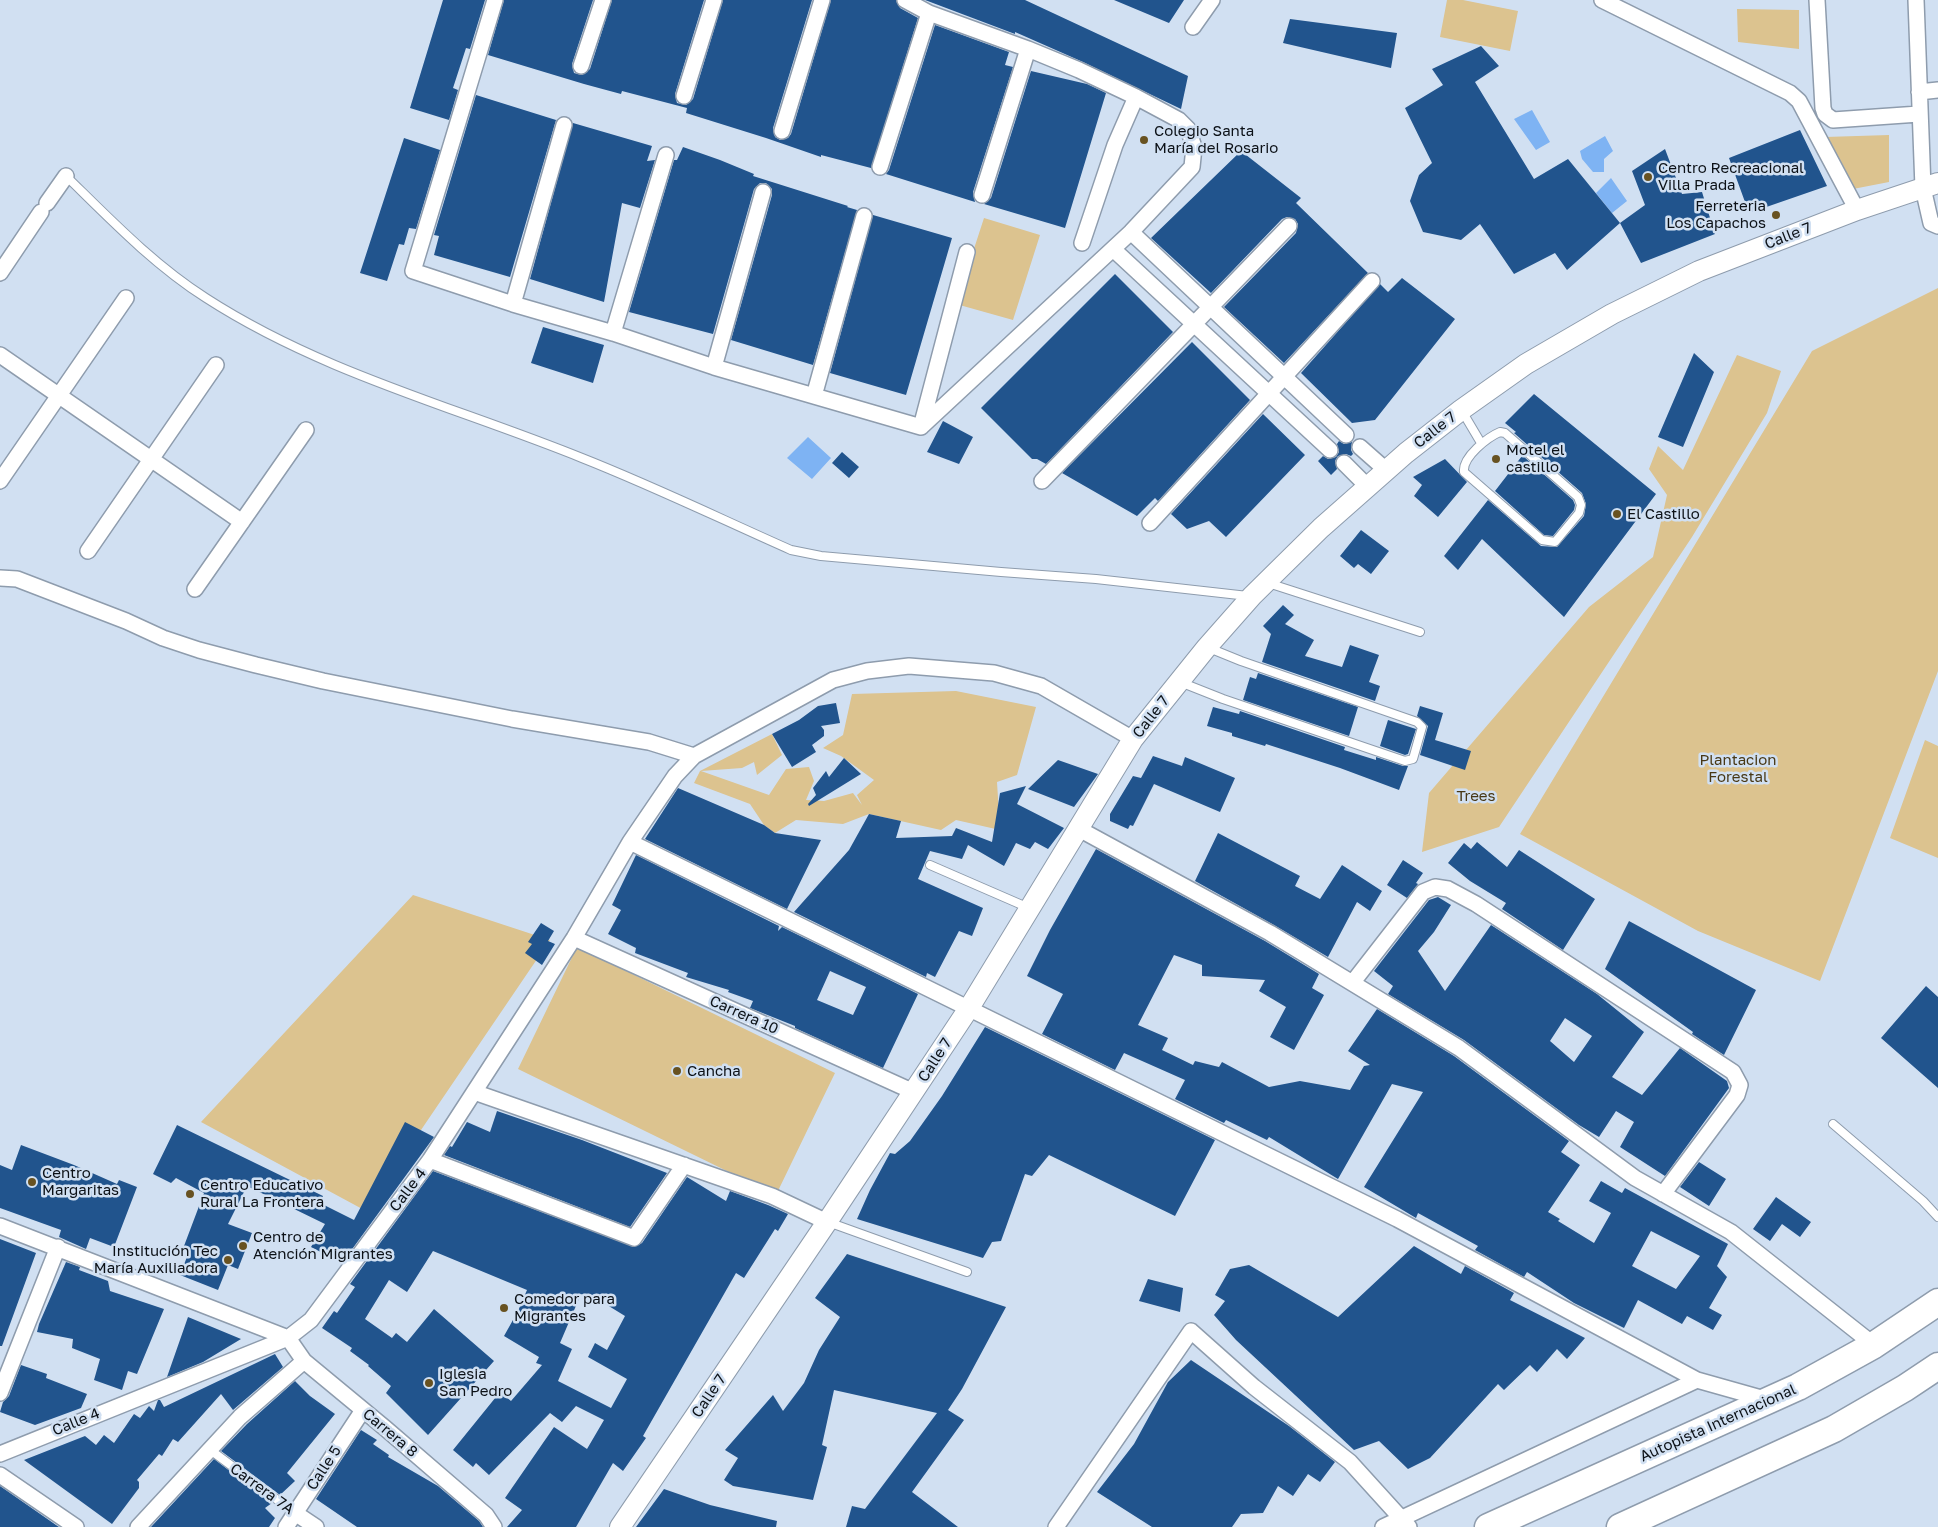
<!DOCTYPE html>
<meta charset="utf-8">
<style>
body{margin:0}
canvas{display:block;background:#d1e0f2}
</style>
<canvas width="1938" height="1527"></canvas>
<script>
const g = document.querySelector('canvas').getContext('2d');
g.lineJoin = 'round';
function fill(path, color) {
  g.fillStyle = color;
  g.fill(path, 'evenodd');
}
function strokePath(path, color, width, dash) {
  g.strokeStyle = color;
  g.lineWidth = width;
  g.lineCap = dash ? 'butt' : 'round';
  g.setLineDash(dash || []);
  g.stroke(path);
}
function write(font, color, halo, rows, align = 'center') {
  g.font = font + ' "Golos Text",sans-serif';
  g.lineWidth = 5;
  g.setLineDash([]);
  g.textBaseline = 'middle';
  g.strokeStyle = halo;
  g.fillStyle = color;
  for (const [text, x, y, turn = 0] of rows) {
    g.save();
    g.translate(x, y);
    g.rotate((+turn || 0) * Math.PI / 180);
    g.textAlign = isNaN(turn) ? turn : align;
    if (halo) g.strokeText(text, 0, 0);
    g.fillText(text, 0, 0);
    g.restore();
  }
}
fill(new Path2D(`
 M 1447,0 L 1463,0 L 1518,11 L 1510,51 L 1440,37 Z
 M 1737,9 L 1799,10 L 1799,49 L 1738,42 Z
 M 1889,135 L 1889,182 L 1853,189 L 1825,137 Z
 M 984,218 L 1040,235 L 1013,320 L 956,304 Z
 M 1938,288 L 1938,671 L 1820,981 L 1698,931 L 1520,834 L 1812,351 Z
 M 1737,355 L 1781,371 L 1767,413 L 1692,537 L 1499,827 L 1422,852 L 1429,793 L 1589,607 L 1653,557 L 1667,495 L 1649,469 L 1658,446 L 1683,470 Z
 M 956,691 L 1036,707 L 1017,775 L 997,782 L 1000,830 L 956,820 L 941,830 L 869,814 L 843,824 L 796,820 L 775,833 L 764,825 L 750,804 L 694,783 L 700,771 L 772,734 L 782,755 L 757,775 L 754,762 L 742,768 L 701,771 L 769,795 L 786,769 L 809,767 L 814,781 L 806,800 L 824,801 L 853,793 L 862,805 L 857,795 L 874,780 L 841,756 L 823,748 L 843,735 L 852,694 Z
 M 1925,740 L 1938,746 L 1938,858 L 1890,838 Z
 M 413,895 L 550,940 L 366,1211 L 201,1122 Z
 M 577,947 L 835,1073 L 776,1195 L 518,1069 Z`), '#dcc38f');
fill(new Path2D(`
 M 1532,110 L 1550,142 L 1536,150 L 1514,119 Z
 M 1605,136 L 1613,151 L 1604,159 L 1604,172 L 1593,172 L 1582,159 L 1580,151 Z
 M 1611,178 L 1627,201 L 1612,213 L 1596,193 Z
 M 808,437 L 831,458 L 812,479 L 787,458 Z`), '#7eb3f3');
fill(new Path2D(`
 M 443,0 L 485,0 L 470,49 L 466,48 L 453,88 L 458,90 L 449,120 L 410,108 Z
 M 504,0 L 593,0 L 572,64 L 574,73 L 582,75 L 590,69 L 612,0 L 704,0 L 675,94 L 677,103 L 686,105 L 693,99 L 723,0 L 812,0 L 773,128 L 775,137 L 780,140 L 788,138 L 791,134 L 831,0 L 896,0 L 900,8 L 918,18 L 871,168 L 821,155 L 821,157 L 766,138 L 686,113 L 687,108 L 622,91 L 621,94 L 584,84 L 488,55 Z
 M 925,0 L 1025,0 L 1188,76 L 1181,109 L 1083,62 L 1015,32 L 1015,34 Z
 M 1114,0 L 1184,0 L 1169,23 Z
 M 1290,19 L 1397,33 L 1391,68 L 1283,43 Z
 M 935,25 L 1009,52 L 1005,65 L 1013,67 L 973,192 L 975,202 L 886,174 L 889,170 Z
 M 1481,46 L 1499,66 L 1475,82 L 1534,179 L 1568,159 L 1620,223 L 1567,270 L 1555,253 L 1514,274 L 1480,224 L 1461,240 L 1423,232 L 1410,201 L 1419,175 L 1432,163 L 1405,108 L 1443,85 L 1432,69 Z
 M 1031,71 L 1087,84 L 1106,93 L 1065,228 L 984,204 L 991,198 Z
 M 476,95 L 556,120 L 510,277 L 434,255 L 439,236 L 434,235 Z
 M 573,123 L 652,146 L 647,161 L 655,160 L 640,208 L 622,203 L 604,302 L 530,279 Z
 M 1800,130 L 1827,186 L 1749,213 L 1729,158 Z
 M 404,138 L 440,150 L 416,229 L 409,228 L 404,245 L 399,244 L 387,281 L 360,273 Z
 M 683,147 L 720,160 L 754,174 L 753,176 L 848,206 L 847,207 L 857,210 L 813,365 L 731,340 L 772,195 L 772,189 L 766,183 L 760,183 L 754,189 L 713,334 L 629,312 L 674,160 L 677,160 Z
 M 1665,149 L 1682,194 L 1702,192 L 1715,234 L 1641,263 L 1620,223 L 1645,205 L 1632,171 Z
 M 1241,151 L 1301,198 L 1296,203 L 1368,273 L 1284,363 L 1224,307 L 1296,233 L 1298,224 L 1295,219 L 1287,217 L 1282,219 L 1211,293 L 1151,238 Z
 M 873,215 L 952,238 L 906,395 L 830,373 Z
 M 1115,274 L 1173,332 L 1046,464 L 1037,459 L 1032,459 L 981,408 Z
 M 1402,278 L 1455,319 L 1375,420 L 1352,423 L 1301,373 L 1380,284 L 1388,292 Z
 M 543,327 L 604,345 L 593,383 L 531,363 Z
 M 1192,342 L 1250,400 L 1158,501 L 1155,498 L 1137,516 L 1062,473 Z
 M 1694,353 L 1714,372 L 1683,447 L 1658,437 Z
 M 1534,394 L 1656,494 L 1564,617 L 1482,539 L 1458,570 L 1444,556 L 1488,500 L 1541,546 L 1557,547 L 1584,516 L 1586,504 L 1582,493 L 1514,433 L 1516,432 L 1505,423 Z
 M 1263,414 L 1305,455 L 1226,537 L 1209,521 L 1187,529 L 1171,514 Z
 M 943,421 L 973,437 L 959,464 L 927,452 Z
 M 1339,441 L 1344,444 L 1352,442 L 1351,450 L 1353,454 L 1351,456 L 1346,454 L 1338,456 L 1335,461 L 1337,469 L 1331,475 L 1318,461 L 1323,456 L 1328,459 L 1336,457 L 1339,452 L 1337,444 Z
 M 1506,441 L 1573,500 L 1575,505 L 1574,510 L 1553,536 L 1544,535 L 1495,491 L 1522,456 Z
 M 842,452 L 859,467 L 849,478 L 832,463 Z
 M 1445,459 L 1467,482 L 1438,517 L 1414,496 L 1422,485 L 1413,477 Z
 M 1361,530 L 1389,551 L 1371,574 L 1358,564 L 1354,568 L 1340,556 Z
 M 1283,605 L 1294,615 L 1285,624 L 1314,640 L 1305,656 L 1342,667 L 1350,645 L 1379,655 L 1369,682 L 1380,686 L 1375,701 L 1262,662 L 1271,634 L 1263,626 Z
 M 1258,673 L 1358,707 L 1349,736 L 1243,700 L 1250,677 L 1256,679 Z
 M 836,703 L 840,723 L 821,726 L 824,730 L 824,736 L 812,745 L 816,752 L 792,767 L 772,734 L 799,720 L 818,706 Z
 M 1420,706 L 1443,713 L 1435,740 L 1471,751 L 1465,770 L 1420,755 L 1428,726 L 1417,716 Z
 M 1213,707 L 1239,714 L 1240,711 L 1345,747 L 1344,750 L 1376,760 L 1376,757 L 1403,766 L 1408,766 L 1399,790 L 1340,768 L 1266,744 L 1265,746 L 1232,736 L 1232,733 L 1207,726 Z
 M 1388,720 L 1416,729 L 1408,754 L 1405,755 L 1380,746 Z
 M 1153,756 L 1182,766 L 1185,757 L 1235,778 L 1220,812 L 1154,784 L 1133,826 L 1130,825 L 1128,829 L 1110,821 L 1110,814 L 1133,776 L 1141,778 Z
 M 844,758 L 861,774 L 809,806 L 808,804 L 816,795 L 813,788 L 826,771 L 829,777 Z
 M 1058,760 L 1098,774 L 1074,807 L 1028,789 Z
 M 1026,786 L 1017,804 L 1064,828 L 1048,849 L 1035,842 L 1030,849 L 1016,843 L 1004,866 L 968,845 L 962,859 L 930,851 L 918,879 L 983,908 L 972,936 L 959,931 L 935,977 L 927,973 L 926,977 L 794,912 L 849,850 L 869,814 L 901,821 L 896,838 L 952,836 L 956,828 L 992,842 L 1000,793 Z
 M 678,788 L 764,825 L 775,833 L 821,840 L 787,909 L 645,839 Z
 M 1218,833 L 1300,876 L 1295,886 L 1320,899 L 1342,865 L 1382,891 L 1370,911 L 1357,902 L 1328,957 L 1274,925 L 1195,881 Z
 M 1477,842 L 1507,867 L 1519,850 L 1595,899 L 1563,950 L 1502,909 L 1506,903 L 1470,881 L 1448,863 L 1464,843 L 1471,849 Z
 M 1096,849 L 1265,941 L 1319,974 L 1312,988 L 1324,995 L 1294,1050 L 1270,1037 L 1286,1007 L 1259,991 L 1265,980 L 1202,976 L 1202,965 L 1174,955 L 1138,1025 L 1168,1038 L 1162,1050 L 1193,1065 L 1195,1061 L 1219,1067 L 1222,1062 L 1269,1087 L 1300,1081 L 1350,1090 L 1364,1066 L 1370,1065 L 1348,1051 L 1377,1009 L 1454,1056 L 1569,1141 L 1561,1152 L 1580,1165 L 1548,1212 L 1560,1219 L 1558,1221 L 1594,1243 L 1611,1213 L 1589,1201 L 1601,1181 L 1622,1193 L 1625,1188 L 1728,1244 L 1717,1266 L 1727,1277 L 1709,1308 L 1722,1315 L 1713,1330 L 1687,1316 L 1682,1324 L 1638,1300 L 1624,1328 L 1574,1303 L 1527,1272 L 1524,1277 L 1475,1250 L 1478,1246 L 1418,1213 L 1416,1218 L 1364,1187 L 1423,1092 L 1392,1084 L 1338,1179 L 1269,1137 L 1267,1140 L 1226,1120 L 1224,1123 L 1175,1099 L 1185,1080 L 1124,1053 L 1115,1070 L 1042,1034 L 1063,994 L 1027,976 L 1050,930 ZM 1651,1231 L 1700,1256 L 1676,1289 L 1632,1266 Z
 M 636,855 L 779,926 L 778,931 L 782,927 L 918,994 L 883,1068 L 795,1028 L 795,1026 L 750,1008 L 753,1001 L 728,992 L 729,990 L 686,977 L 688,973 L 635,953 L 636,948 L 608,934 L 621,910 L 612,905 ZM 830,971 L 866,987 L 853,1015 L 817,1000 Z
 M 1403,860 L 1423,873 L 1416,883 L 1418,884 L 1407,898 L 1387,885 Z
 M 1438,897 L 1451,905 L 1434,932 L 1418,951 L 1445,991 L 1491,925 L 1597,994 L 1644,1032 L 1612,1077 L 1642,1095 L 1680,1048 L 1727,1081 L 1729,1088 L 1665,1176 L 1620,1147 L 1634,1122 L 1616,1111 L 1599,1137 L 1579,1125 L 1464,1040 L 1388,994 L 1393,986 L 1374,971 L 1429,900 ZM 1565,1018 L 1592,1036 L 1574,1062 L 1550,1041 Z
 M 1629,921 L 1756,990 L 1724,1055 L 1692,1034 L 1693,1032 L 1605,969 Z
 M 541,923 L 554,931 L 548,941 L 555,944 L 542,965 L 525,953 L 532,944 L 528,942 Z
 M 1926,986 L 1938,997 L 1938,1088 L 1881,1038 Z
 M 985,1027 L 1215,1140 L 1175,1216 L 1049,1155 L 1032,1176 L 1025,1174 L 1001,1241 L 992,1242 L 983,1258 L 857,1219 L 870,1190 L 890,1153 L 895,1154 L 910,1141 L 942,1096 Z
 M 497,1111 L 582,1140 L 667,1173 L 630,1227 L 444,1155 L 450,1146 L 452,1147 L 467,1122 L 490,1132 Z
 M 405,1122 L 434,1137 L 342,1263 L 311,1247 L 325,1224 L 247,1186 L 228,1224 L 252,1233 L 238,1269 L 228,1265 L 218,1290 L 180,1275 L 190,1249 L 184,1246 L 204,1193 L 176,1178 L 171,1183 L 153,1174 L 177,1125 L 323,1196 L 320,1203 L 354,1220 Z
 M 21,1145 L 74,1165 L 117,1184 L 119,1180 L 137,1187 L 114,1247 L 90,1238 L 86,1249 L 59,1237 L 61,1230 L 0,1208 L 0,1165 L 12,1170 Z
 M 1699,1162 L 1726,1179 L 1709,1206 L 1680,1187 Z
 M 433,1171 L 634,1247 L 642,1243 L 687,1177 L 726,1201 L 730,1191 L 768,1205 L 788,1214 L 778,1231 L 775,1229 L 744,1278 L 736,1273 L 643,1436 L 646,1438 L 623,1471 L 613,1463 L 576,1527 L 507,1527 L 522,1510 L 505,1498 L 554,1427 L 587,1449 L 604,1420 L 576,1406 L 562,1422 L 550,1413 L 489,1475 L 476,1463 L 473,1467 L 453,1450 L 500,1392 L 511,1401 L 542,1365 L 536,1363 L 539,1357 L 504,1336 L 518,1311 L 527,1290 L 433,1251 L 407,1292 L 389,1280 L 365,1319 L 392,1338 L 396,1333 L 407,1342 L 434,1309 L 494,1361 L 428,1435 L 386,1393 L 391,1386 L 368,1366 L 369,1365 L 350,1351 L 352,1348 L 322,1328 L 334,1311 L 337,1313 L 355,1287 L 350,1284 ZM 581,1294 L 598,1302 L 599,1300 L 625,1316 L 607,1350 L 595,1343 L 588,1357 L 627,1379 L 611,1408 L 558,1381 L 572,1349 L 560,1343 Z
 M 1776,1197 L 1811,1222 L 1800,1237 L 1782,1224 L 1770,1241 L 1753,1229 Z
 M 0,1239 L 36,1253 L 2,1346 L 0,1346 Z
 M 1414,1246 L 1461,1274 L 1465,1266 L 1514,1293 L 1510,1300 L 1585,1338 L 1567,1359 L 1557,1349 L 1537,1372 L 1530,1365 L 1504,1390 L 1498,1384 L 1430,1458 L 1408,1469 L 1379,1441 L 1354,1450 L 1236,1340 L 1214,1315 L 1225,1301 L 1215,1295 L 1230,1269 L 1249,1265 L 1338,1317 Z
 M 847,1254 L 1006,1307 L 962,1389 L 948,1410 L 964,1420 L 912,1492 L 958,1527 L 846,1527 L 852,1506 L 865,1509 L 937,1413 L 834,1390 L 822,1445 L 827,1447 L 813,1500 L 733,1486 L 724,1480 L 738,1458 L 725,1450 L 773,1395 L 783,1411 L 804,1383 L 819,1350 L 840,1317 L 815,1298 Z
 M 66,1262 L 80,1267 L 79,1270 L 108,1281 L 110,1291 L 164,1309 L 137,1374 L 128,1371 L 122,1390 L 94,1380 L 100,1359 L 72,1348 L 73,1339 L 37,1332 L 39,1324 Z
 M 1148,1279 L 1183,1288 L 1180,1312 L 1139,1301 Z
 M 188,1317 L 241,1339 L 203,1362 L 167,1377 Z
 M 275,1354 L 283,1367 L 233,1410 L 221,1394 L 178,1442 L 173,1439 L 162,1456 L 159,1454 L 137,1480 L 139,1482 L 139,1488 L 112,1524 L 24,1460 L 85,1436 L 96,1445 L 104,1435 L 114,1443 L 134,1414 L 140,1418 L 149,1406 L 154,1411 L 158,1400 L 160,1400 L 164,1407 Z
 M 1191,1360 L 1289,1426 L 1335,1462 L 1320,1482 L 1308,1474 L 1293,1496 L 1278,1486 L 1263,1513 L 1241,1514 L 1232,1527 L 1152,1527 L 1097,1492 L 1134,1444 L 1168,1382 Z
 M 21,1365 L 47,1374 L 46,1378 L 87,1394 L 81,1408 L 35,1425 L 0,1412 L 3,1402 L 9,1396 Z
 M 295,1381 L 310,1396 L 335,1414 L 287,1473 L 295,1481 L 280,1495 L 221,1451 L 247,1424 Z
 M 361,1430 L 377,1440 L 373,1444 L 389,1455 L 388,1457 L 438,1486 L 479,1521 L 483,1527 L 357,1527 L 316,1499 Z
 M 214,1459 L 272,1503 L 265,1508 L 275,1518 L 269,1527 L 151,1527 Z
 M 0,1486 L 56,1525 L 59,1527 L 0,1527 Z
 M 664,1489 L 710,1505 L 777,1521 L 776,1527 L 636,1527 Z`), '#21548d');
const service = new Path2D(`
 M 66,176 C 110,219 153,264 206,298 C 322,373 456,407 582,458 C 653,486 721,519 791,550 L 821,556 L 1001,572 L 1096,579 L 1248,596
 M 1462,411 L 1481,443
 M 1500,432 L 1505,433 L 1578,497 L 1581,505 L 1579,513 L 1555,542 L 1542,540 L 1464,472 C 1462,457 1488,437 1500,432 Z
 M 1268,583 L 1420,632
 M 1180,682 L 1223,699 L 1405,761 L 1413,759 L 1422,727 L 1417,722 L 1241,661 L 1209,648
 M 930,865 L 1029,908
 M 1833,1124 L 1923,1201 L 1938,1217
 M 828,1222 L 967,1272
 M 209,1449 L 295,1513`);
const minor = new Path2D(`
 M 495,0 L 413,271 L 513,304 L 613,333 L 714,367 L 921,427
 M 905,0 L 929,13 L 1028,49 L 1079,70 L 1136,97 L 1179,120 L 1188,129 L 1194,147 L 1192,167 L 1131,232 L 921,427
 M 1602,0 L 1790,93 L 1799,101 L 1857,210
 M 1817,0 L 1823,108 L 1825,114 L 1833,120 L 1919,114
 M 1916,0 L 1923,188 L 1931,223 L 1938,226
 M 1193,27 L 1212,0
 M 581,66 L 603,0
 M 1919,92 L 1938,90
 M 684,96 L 714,0
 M 782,131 L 822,0
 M 880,167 L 929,13
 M 982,195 L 1028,49
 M 47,203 L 66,176
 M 1131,232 L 1346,435
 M 1082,243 L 1115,145 L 1136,97
 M 1113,249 L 1330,450
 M 0,273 L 41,212
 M 513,304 L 564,125
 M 613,333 L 666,155
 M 0,355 L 242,522
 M 714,367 L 763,192
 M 814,396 L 864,216
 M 921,427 L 967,252
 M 1360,447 L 1386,470
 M 1344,463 L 1368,487
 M 0,481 L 126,298
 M 1042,481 L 1289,226
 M 1150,523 L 1372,281
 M 88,551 L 216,365
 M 0,578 L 17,579 L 126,621 L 163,638 L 199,650 L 256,665 L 323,681 L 512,719 L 649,742 L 694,756
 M 195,589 L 306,430
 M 1079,829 L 1270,933 L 1459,1048 L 1635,1178 L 1731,1232 L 1874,1345
 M 630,842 L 1397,1219 L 1697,1380
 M 574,938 L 914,1092
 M 1353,982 L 1423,892 L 1435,887 L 1448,889 L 1476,904 L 1733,1072 L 1740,1085 L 1737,1095 L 1663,1194
 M 474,1092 L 772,1196 L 827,1222
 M 430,1160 L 634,1238 L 684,1165
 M 0,1226 L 288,1338 L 304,1361 L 385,1428 L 486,1515 L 494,1527
 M 0,1393 L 58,1247
 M 0,1454 L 288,1338 L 311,1320 L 430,1160 L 574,938 L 630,842 L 675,776 L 694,756 L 833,680 L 867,671 L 909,666 L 994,673 L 1041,686 L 1133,739
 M 0,1475 L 76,1527
 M 295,1513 L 316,1527
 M 138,1527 L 240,1417 L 304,1361
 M 286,1527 L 363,1410
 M 1056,1527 L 1191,1331 L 1254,1387 L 1350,1462 L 1409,1527
 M 1383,1527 L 1697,1380 L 1768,1400`);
const tertiary = new Path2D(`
 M 620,1527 L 827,1222 L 969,1008 L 1133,739 L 1207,647 L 1252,596 L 1321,528 L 1406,453 L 1461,410 L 1526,364 L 1612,314 L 1699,271 L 1857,210 L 1938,183`);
const trunk = new Path2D(`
 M 1488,1527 L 1798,1387 L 1874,1345 L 1938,1302
 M 1620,1527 L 1834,1429 L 1905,1388 L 1938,1366`);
strokePath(service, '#8e9cad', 10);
strokePath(minor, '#8e9cad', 18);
strokePath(tertiary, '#8e9cad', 22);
strokePath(trunk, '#8e9cad', 29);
strokePath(service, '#fff', 8);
strokePath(minor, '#fff', 15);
strokePath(tertiary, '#fff', 20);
strokePath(trunk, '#fff', 26);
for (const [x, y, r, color] of [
 [1144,140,5,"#685221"],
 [1648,177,5,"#685221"],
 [1776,215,5,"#685221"],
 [1496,459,5,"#685221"],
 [1617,514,5,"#685221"],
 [677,1071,5,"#685221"],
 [32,1182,5,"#685221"],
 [190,1194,5,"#685221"],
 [243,1246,5,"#685221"],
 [228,1260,5,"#685221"],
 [504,1308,5,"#685221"],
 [429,1383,5,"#685221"]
]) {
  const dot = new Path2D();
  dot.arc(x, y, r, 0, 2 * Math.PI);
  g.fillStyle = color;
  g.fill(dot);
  strokePath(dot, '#d1e0f2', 2);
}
write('15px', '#0c1117', '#d1e0f2', [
 ["Colegio Santa",1154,131],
 ["María del Rosario",1154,148],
 ["Centro Recreacional",1658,168],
 ["Villa Prada",1658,185],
 ["Ferreteria",1766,206,"right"],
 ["Los Capachos",1766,223,"right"],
 ["Motel el",1506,450],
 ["castillo",1506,467],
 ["El Castillo",1627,514],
 ["Cancha",687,1071],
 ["Centro",42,1173],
 ["Margaritas",42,1190],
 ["Centro Educativo",200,1185],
 ["Rural La Frontera",200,1202],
 ["Centro de",253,1237],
 ["Atención Migrantes",253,1254],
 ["Institución Tec",218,1251,"right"],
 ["María Auxiliadora",218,1268,"right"],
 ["Comedor para",514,1299],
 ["Migrantes",514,1316],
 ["Iglesia",439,1374],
 ["San Pedro",439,1391]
], 'left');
write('15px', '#0c1117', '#d1e0f2', [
 ["Calle 7",1788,236,-21],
 ["Calle 7",1435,430,-38],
 ["Calle 7",1151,717,-52],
 ["Carrera 10",744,1015,24],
 ["Calle 7",935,1060,-57],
 ["Calle 4",408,1190,-53],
 ["Calle 7",709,1396,-56],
 ["Calle 4",76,1422,-22],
 ["Autopista Internacional",1718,1423,-24],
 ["Carrera 8",390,1433,40],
 ["Calle 5",324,1468,-57],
 ["Carrera 7A",262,1489,36]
]);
write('15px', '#483815', '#d1e0f2', [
 ["Plantacion",1738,760],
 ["Forestal",1738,777],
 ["Trees",1476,796]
]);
</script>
